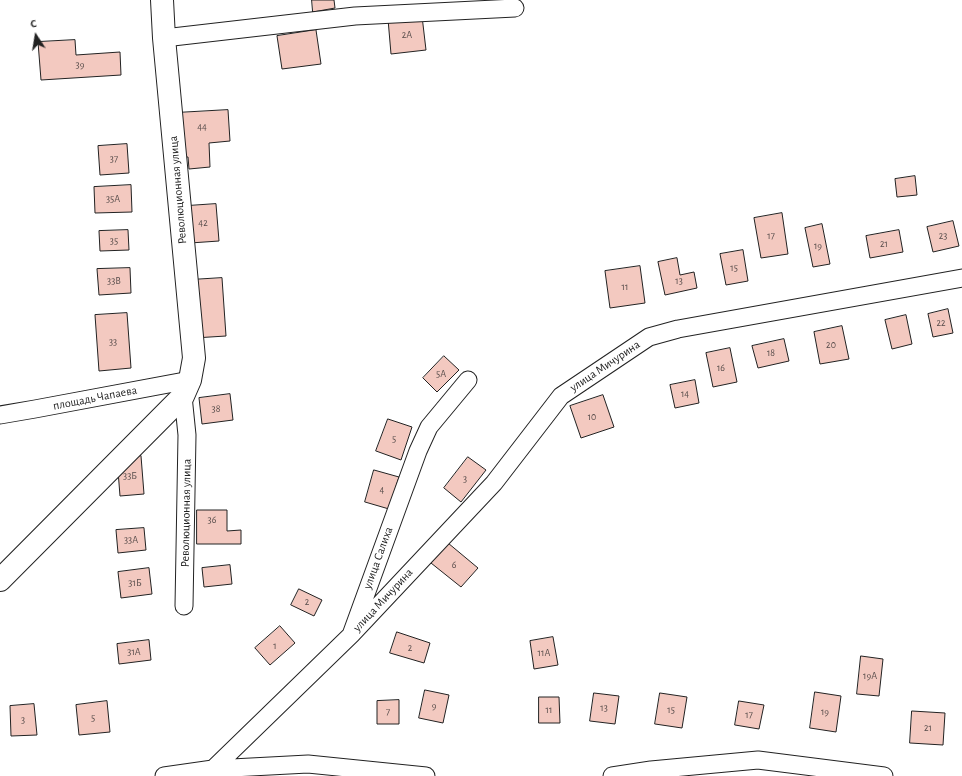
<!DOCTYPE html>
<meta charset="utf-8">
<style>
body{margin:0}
#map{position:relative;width:962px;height:776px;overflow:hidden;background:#fff;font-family:"Alegreya Sans",sans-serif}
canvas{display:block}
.north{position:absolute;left:16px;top:16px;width:40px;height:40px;-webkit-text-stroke:3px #fff;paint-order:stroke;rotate:348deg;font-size:11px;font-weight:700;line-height:16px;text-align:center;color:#222}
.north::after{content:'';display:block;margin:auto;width:14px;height:18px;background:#222;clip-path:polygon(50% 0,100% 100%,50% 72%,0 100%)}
</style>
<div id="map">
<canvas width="962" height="776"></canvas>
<div class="north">С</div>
</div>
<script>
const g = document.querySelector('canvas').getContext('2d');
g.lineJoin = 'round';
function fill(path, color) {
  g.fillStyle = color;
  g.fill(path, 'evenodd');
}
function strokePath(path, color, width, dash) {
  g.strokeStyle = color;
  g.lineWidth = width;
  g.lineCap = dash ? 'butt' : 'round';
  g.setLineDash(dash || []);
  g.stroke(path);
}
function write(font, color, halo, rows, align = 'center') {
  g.font = font + ' "Alegreya Sans",sans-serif';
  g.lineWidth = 3;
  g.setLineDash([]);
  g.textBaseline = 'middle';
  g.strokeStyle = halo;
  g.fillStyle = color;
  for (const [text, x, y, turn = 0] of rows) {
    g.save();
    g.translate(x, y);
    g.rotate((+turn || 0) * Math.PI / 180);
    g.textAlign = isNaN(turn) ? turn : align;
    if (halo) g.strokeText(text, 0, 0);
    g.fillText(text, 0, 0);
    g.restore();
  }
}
const building = new Path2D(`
 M 312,0 L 334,0 L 335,8 L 313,12 Z
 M 422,16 L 426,50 L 391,54 L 388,19 Z
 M 316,30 L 321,64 L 282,69 L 277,36 Z
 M 75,40 L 76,55 L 120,52 L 121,75 L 41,80 L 38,42 Z
 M 228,110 L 230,141 L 209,143 L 210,167 L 189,169 L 188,157 L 177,157 L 175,113 Z
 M 127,144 L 129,173 L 100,175 L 98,146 Z
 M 915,176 L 917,195 L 897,197 L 895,179 Z
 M 131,185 L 132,212 L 95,213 L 94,187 Z
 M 216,204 L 219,241 L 190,243 L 187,206 Z
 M 782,213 L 788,254 L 761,258 L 754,218 Z
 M 953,221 L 959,246 L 933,252 L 927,227 Z
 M 822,224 L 830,264 L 813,267 L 805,228 Z
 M 128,230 L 129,250 L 100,251 L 99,231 Z
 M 899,230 L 903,252 L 870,258 L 866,236 Z
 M 743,250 L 748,281 L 726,285 L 720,254 Z
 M 677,258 L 680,275 L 694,272 L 697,288 L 665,295 L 658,262 Z
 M 640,266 L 645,303 L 610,308 L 605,271 Z
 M 130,268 L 131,293 L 99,295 L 97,269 Z
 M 222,278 L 226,336 L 194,338 L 190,280 Z
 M 948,309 L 953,333 L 933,337 L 928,314 Z
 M 127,313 L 131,368 L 99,371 L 95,315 Z
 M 906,315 L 912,344 L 892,349 L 885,320 Z
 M 842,326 L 849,359 L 820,364 L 814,332 Z
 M 784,339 L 789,361 L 758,368 L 752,346 Z
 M 730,348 L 737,382 L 713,387 L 706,353 Z
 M 444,356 L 459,370 L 437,392 L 423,378 Z
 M 695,380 L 699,403 L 675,408 L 670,385 Z
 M 230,394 L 233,420 L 202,424 L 199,398 Z
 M 603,395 L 614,427 L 581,438 L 570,406 Z
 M 388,419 L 412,427 L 401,460 L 376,451 Z
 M 141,456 L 144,494 L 120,496 L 117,458 Z
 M 468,457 L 486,470 L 461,502 L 444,488 Z
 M 374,470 L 399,477 L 389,509 L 365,502 Z
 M 197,510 L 227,510 L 227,531 L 241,530 L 241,544 L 197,544 Z
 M 144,528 L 146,550 L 118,553 L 116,530 Z
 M 448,543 L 478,568 L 461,587 L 431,563 Z
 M 230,565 L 232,584 L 204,587 L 202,568 Z
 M 149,568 L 152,594 L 121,598 L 118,572 Z
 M 299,589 L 322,600 L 314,616 L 291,605 Z
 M 280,626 L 295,643 L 270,665 L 255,648 Z
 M 397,632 L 430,643 L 424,663 L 390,653 Z
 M 553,637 L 558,665 L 534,669 L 530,641 Z
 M 149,640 L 151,660 L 119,664 L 117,644 Z
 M 861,656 L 883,659 L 879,696 L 857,694 Z
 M 425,690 L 449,695 L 443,723 L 419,718 Z
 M 815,692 L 841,696 L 836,732 L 810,728 Z
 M 594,693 L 619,696 L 615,724 L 590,721 Z
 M 660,693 L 687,697 L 682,728 L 655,724 Z
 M 539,697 L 559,697 L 560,723 L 539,723 Z
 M 399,700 L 399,724 L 377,724 L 377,701 Z
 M 107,701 L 110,732 L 79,735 L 76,705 Z
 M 739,701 L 764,705 L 759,729 L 735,725 Z
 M 34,704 L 37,735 L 11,736 L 10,706 Z
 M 912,711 L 945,713 L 943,745 L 910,743 Z`);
fill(building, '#f3c9c0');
strokePath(building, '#222', 1);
const minor = new Path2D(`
 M 164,38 L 355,16 L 515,8
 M 183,396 L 187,435 L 184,606
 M 0,415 L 35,409 L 190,380
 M 351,635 L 494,483 L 561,396 L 649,337 L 678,329 L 962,278
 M 164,776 L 213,769 L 308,764 L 426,776
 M 214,776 L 213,769 L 351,635 L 418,451 L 429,427 L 468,380
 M 612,776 L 651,770 L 758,760 L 884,776`);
const tertiary = new Path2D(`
 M 0,580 L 183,396 L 190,380 L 194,358 L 164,38 L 162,0`);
strokePath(minor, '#222', 19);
strokePath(tertiary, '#222', 24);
strokePath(minor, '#fff', 17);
strokePath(tertiary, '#fff', 22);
write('10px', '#564c4a', null, [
 ["2А",407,35],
 ["39",80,65],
 ["44",202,127],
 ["37",114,159],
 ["35А",113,199],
 ["42",203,223],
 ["17",771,236],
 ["23",943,236],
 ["35",114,241],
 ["21",884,244],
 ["19",818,246],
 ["15",734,268],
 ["33В",114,281],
 ["13",679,281],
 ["11",625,287],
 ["22",941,323],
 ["33",113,342],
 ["20",831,345],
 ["18",771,353],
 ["16",721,368],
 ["5А",441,374],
 ["14",685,394],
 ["38",216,409],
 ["10",592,417],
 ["5",394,439],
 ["33Б",130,476],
 ["3",465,479],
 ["4",382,490],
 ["36",212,520],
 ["33А",131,540],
 ["6",454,565],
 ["31Б",135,583],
 ["2",307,602],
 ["1",275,646],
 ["2",410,648],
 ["31А",134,652],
 ["11А",544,653],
 ["19А",870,676],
 ["9",434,706],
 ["13",604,708],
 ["11",549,710],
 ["15",671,710],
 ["7",388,712],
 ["19",825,712],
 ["17",749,715],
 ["5",93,718],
 ["3",23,720],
 ["21",928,728]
]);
write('12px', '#222', '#fff', [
 ["Революционная улица",178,190,-95],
 ["улица Мичурина",605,366,-34],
 ["площадь Чапаева",95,398,-11],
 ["Революционная улица",186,513,-89],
 ["улица Салиха",378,558,-70],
 ["улица Мичурина",383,600,-47]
]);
</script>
